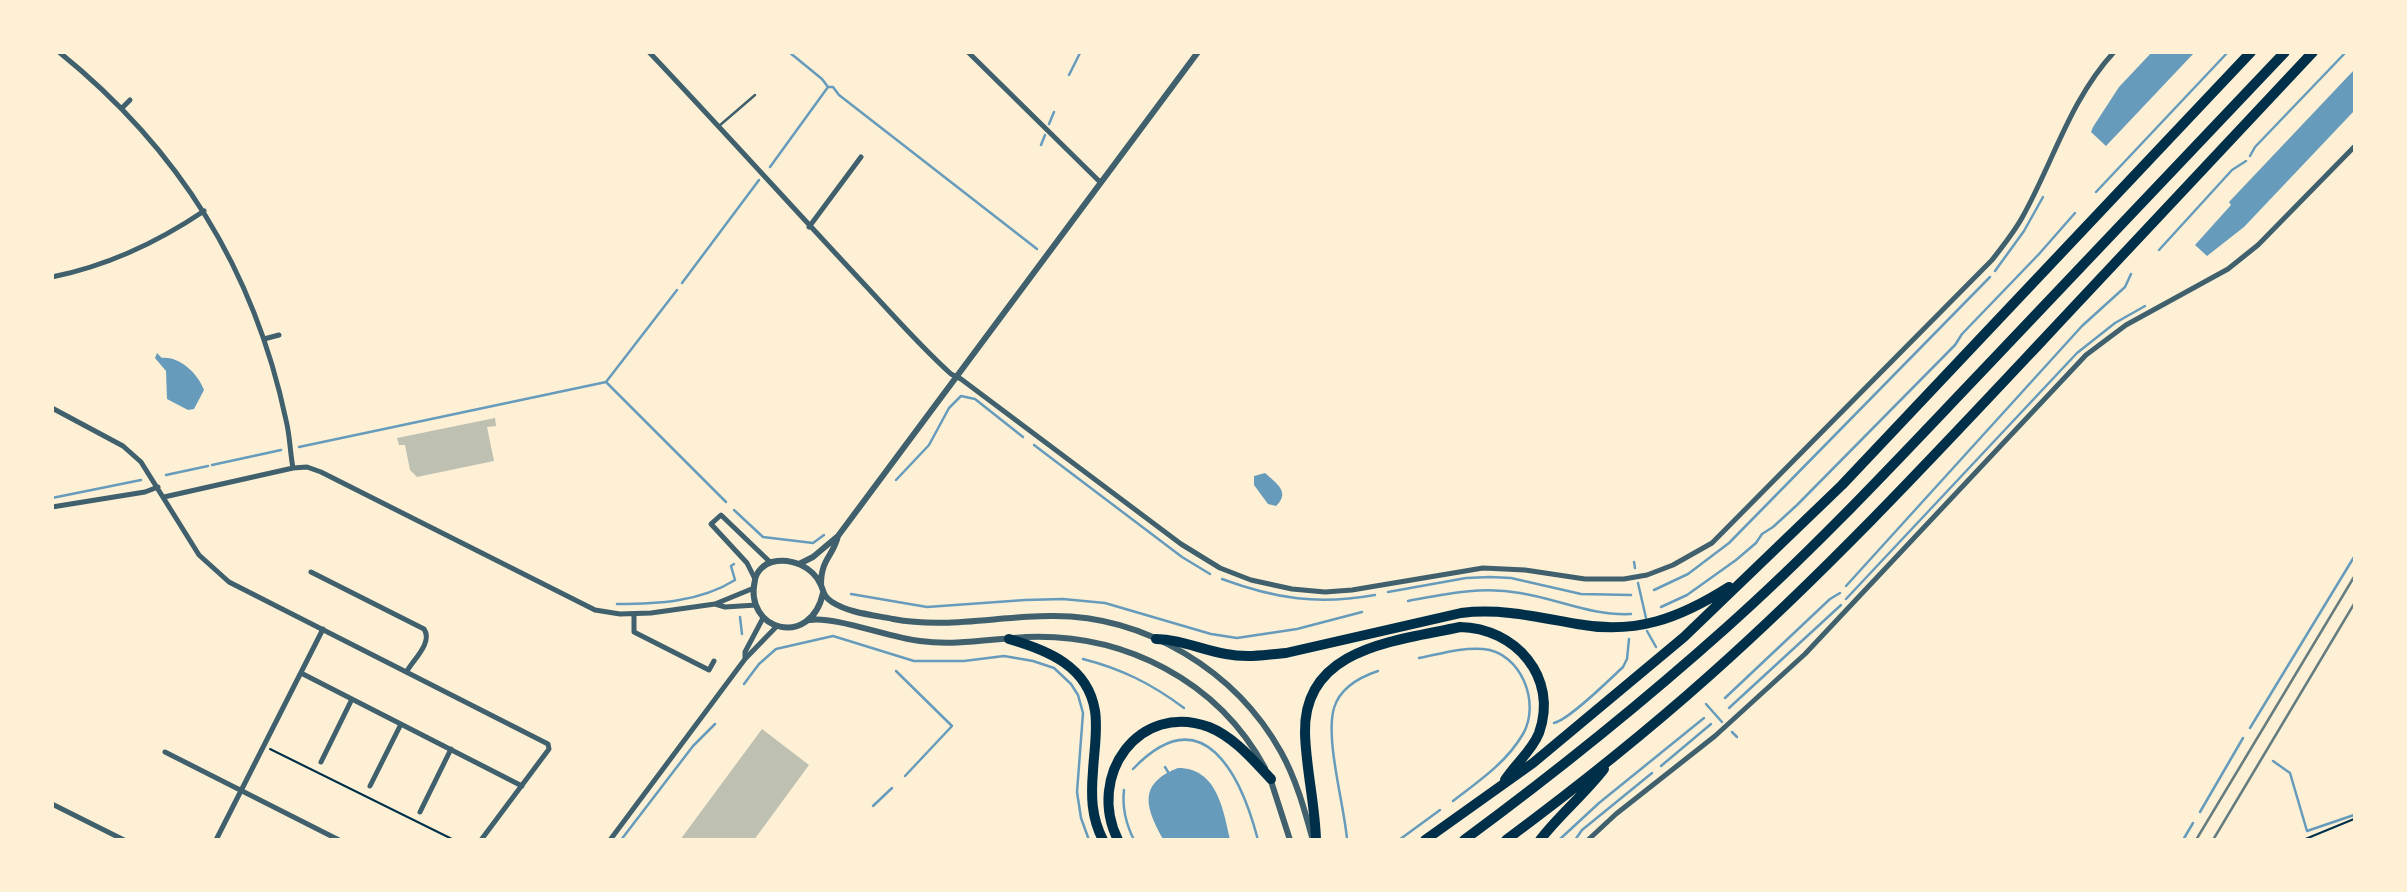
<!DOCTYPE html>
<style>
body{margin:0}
#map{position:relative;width:2407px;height:892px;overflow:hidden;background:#fdf0d5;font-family:Bitter,serif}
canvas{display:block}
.frame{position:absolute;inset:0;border:54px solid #fdf0d5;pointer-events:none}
</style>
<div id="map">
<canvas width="2407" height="892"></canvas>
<div class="frame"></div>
</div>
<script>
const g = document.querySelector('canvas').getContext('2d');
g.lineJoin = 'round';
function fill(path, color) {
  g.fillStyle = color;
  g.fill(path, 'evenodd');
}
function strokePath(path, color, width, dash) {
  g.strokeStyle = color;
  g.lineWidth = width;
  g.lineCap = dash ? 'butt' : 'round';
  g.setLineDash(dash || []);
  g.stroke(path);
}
fill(new Path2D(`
 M 2152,52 L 2194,53 L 2106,146 L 2091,132 L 2093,127 L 2119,87 Z
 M 2354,70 L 2354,111 L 2244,227 L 2207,256 L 2195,245 L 2231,205 L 2229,202 Z
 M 157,353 L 162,358 C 180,356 198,374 204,390 L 194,409 L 188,410 L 167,399 L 166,371 L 155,358 Z
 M 1265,473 C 1276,483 1291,492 1276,506 L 1268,504 L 1254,485 L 1254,476 Z
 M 1178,768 C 1217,768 1223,809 1230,839 L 1163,839 C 1146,808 1137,784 1178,768 Z`), '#669bbc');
strokePath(new Path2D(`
 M 789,52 L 822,79 L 828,87 L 833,87 L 839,95 L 1037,249
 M 1069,75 L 1080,53
 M 1049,124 L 1054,112
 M 1041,145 L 1045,135
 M 2250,156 L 2255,147 L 2346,52
 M 770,167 L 828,87
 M 2096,192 L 2228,52
 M 2159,250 L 2232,170 L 2246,161
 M 1995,271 L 2024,231 L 2043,197
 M 682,283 L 759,180
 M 606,382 L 726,502
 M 1034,445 L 1182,557 L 1210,574
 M 299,447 L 606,382 L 677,290
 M 212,465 L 281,450
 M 166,475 L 208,466
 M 896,480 L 929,445 L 949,408 L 961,396 L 975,399 L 1023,437
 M 52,498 L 141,480
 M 734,510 L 763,537 L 813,543 L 824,535
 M 1634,562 L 1635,568
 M 1222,579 C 1276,599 1318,605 1375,595
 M 1638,583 L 1646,618
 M 1846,586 L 2082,326 L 2125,287 L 2131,274
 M 1654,590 L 1688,574 L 1729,543 L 1990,277
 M 1388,592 L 1466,578 L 1490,577 L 1511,578 L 1581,594 L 1631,595
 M 851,594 L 927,607 L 1025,600 L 1063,599 L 1105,603 L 1211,634 L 1237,638 L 1297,629 L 1362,612
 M 1846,599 L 2077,353 L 2115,323 L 2145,306
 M 1408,601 C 1446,594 1481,586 1520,593 C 1558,599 1592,616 1631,614
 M 617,604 C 657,604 700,602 735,580 L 731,566 L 734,564
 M 1661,607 L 1687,595 L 1736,560 L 1756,543 L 1762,534 L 1773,527 L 1797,505 L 1955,345 L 1962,334 L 2039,254 L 2075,213
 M 740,617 L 742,634
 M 1647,631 L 1656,647
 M 1419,658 C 1440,654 1462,647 1483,649 C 1521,652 1541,703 1523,734 C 1506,763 1479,781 1453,801
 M 1083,659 C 1122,669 1152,684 1184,708
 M 896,671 L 952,726 L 905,776
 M 744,684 L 759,664 L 776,649 L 833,636 L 914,661 L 964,661 L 1004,656 L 1033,661 L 1054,668 L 1071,684 L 1078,695 L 1083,713 L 1077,792 L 1081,818 L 1089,840
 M 1725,698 L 1830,599 L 1840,593
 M 1706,704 L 1722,722
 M 1729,708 L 1841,605
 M 1554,723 C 1569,720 1610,679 1623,667 L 1627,659 L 1629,639
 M 2250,728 L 2354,557
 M 1732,732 L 1737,737
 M 2273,761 L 2290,773 L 2307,831 L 2354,815
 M 1661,766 L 1711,724
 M 1165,767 L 1168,772
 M 1133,769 C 1203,696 1241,775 1258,840
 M 1124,790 C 1122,807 1126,824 1134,840
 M 873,806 L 892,788
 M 2200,812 L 2243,738
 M 1347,839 C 1344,804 1325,739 1334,708 C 1340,688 1360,677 1378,671
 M 621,840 L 693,746 L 715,724
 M 1399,840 L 1440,810
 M 1559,840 L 1599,803 L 1704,718
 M 1575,840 L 1582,830 L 1652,773
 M 2183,840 L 2193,823`), '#669bbc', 2.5);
fill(new Path2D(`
 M 495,418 L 496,426 L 487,427 L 494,461 L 417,477 L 410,470 L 405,445 L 399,445 L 397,438 Z
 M 762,729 L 809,765 L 754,840 L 680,840 Z`), '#bec0b2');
strokePath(new Path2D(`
 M 270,749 L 454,840
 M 2303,840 L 2354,819`), '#003049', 2);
strokePath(new Path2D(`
 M 719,126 L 755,95`), '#3f606c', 2.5);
strokePath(new Path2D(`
 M 59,52 C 179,149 254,269 286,420 C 290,436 290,452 293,468
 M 649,52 C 722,129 793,208 865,285 C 893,315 920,346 951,374 L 961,379 L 1181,544 L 1220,568 L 1251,580 L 1292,589 L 1325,592 L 1352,590 L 1483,568 L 1525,570 L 1585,579 L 1624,579 L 1647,575 L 1673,565 L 1712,543 L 1992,260 C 2003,246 2015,231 2023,216 C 2054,160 2070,100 2114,52
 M 968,52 L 1100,182
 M 122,108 L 130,100
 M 809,227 L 861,157
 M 52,277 C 107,266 158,242 204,211
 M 264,339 L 279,335
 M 52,408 L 123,446 L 141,462 L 199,555 L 229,582 L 548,744 L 549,749 L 481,840
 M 164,497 L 293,468 L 307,467 L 321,472 L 595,610 L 620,614 L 651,613 L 715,604 L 754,588
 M 52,507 L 145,492 L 158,487
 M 311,572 L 424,629 C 433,642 414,659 407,671
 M 755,579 L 747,563 L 711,524 L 721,515 L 770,562
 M 715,604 L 725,607 L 756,605
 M 634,614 L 634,632 L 709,670 L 714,661
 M 745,659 L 745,652 L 763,618
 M 301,673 L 522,786
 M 165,752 L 339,840
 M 321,762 L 352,699
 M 370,786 L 401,724
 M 52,804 L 124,840
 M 420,812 L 451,749
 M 216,840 L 323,629
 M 610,840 L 745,659 L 777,626
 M 1588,840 L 1616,814 L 1715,736 L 1805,654 L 2086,355 L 2126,325 L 2228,269 L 2258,245 L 2354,147`), '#3f606c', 5);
strokePath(new Path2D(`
 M 799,564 L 813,557 L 838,536
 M 821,585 C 821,558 833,557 838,536 L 1198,52
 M 823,593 C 811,649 743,631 755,580 C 756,572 764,564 772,562 C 791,557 813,567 821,585 C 824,593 824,597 832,602 C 849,613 873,615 893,619 C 946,629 998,616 1051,616 C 1145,615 1236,671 1281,752 C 1296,779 1304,808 1312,837
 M 810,620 C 835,616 890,638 920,641 C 955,646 991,639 1026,637 C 1125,633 1218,681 1265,768
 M 1270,778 L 1290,840`), '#3f606c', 6);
strokePath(new Path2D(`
 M 1009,639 C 1047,650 1088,666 1095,711 C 1098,730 1094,751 1093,771 C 1091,795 1091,817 1103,840
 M 1156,639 C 1180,639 1202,650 1226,654 C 1246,658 1266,655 1286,653 L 1461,613 C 1501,608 1537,617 1577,624 C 1636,635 1680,618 1729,587
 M 1118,840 C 1086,776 1139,701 1209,727 C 1234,737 1253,760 1271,779
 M 1316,840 C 1315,804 1306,769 1305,733 C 1303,647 1397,641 1460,627 C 1515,628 1559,677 1539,733 C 1532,751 1515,764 1505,780
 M 1425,840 L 1533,763 L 1684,637 L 1842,485 L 2251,52
 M 1464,840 C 1555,773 1643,702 1727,627 C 1818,546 1901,456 1985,368 C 2085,263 2185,158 2285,52
 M 1506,840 C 1576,788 1644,734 1709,676 C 1826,572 1934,456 2041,342 C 2131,245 2222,149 2313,52
 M 1540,840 C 1560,814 1584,795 1604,769`), '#003049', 10);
strokePath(new Path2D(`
 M 2196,840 L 2354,577
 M 2213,840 L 2354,604`), '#657d81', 2.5);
</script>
